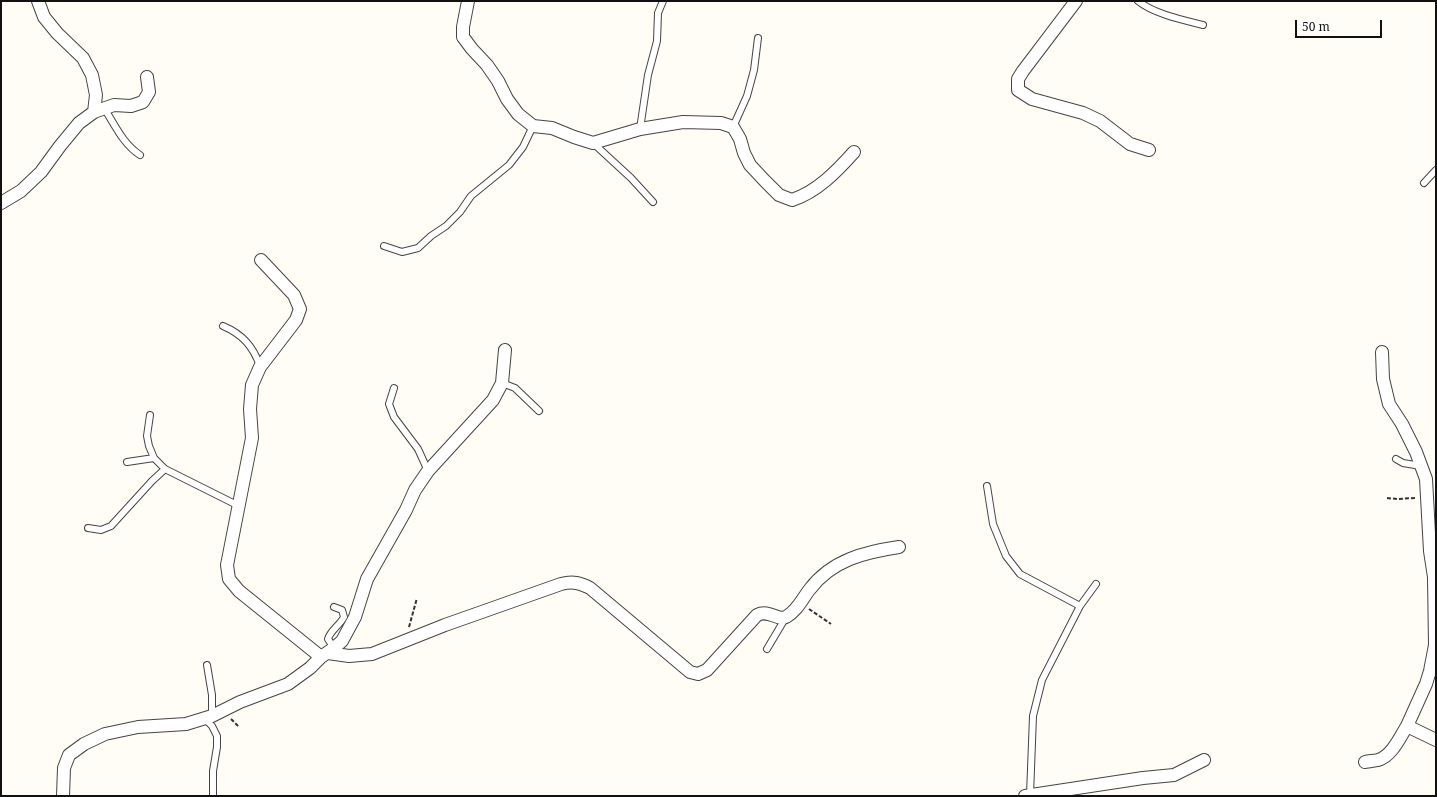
<!DOCTYPE html>
<style>
body{margin:0}
#map{position:relative;width:1437px;height:797px;overflow:hidden;background:#fffdf5;font-family:"Noto Serif",serif}
canvas{display:block}
.frame{position:absolute;inset:0;border:2px solid #111;pointer-events:none}
.scale{position:absolute;left:1295px;top:20px;width:87px;height:18px;box-sizing:border-box;border:2px solid #111;border-top:0;padding-left:5px;font-size:12px;line-height:14px;white-space:nowrap;color:#111;-webkit-text-stroke:3px #fff;paint-order:stroke}
</style>
<div id="map">
<canvas width="1437" height="797"></canvas>
<div class="frame"></div>
<div class="scale">50 m</div>
</div>
<script>
const g = document.querySelector('canvas').getContext('2d');
g.lineJoin = 'round';
function strokePath(path, color, width, dash) {
  g.strokeStyle = color;
  g.lineWidth = width;
  g.lineCap = dash ? 'butt' : 'round';
  g.setLineDash(dash || []);
  g.stroke(path);
}
const lane = new Path2D(`
 M 1138,1 C 1154,14 1183,20 1203,25
 M 104,108 C 115,125 123,144 140,155
 M 733,127 L 747,96 L 754,70 L 758,38
 M 640,129 L 648,75 L 657,41 L 658,13 L 663,1
 M 593,143 L 631,178 L 653,202
 M 1424,183 L 1436,170
 M 384,246 L 402,252 L 418,248 L 431,236 L 446,226 L 460,212 L 471,196 L 509,165 L 523,147 L 533,126
 M 223,326 C 242,334 253,346 260,366
 M 502,383 L 515,388 L 539,411
 M 394,388 L 389,404 L 394,417 L 418,449 L 428,471
 M 150,415 L 147,436 L 149,446 L 154,458 L 165,469 L 239,506
 M 1396,459 L 1403,463 L 1421,466
 M 127,462 L 154,458
 M 987,486 L 993,524 L 1006,556 L 1020,574 L 1080,606
 M 88,528 L 101,530 L 111,526 L 152,481 L 165,469
 M 334,607 L 342,610 L 344,617 C 340,625 330,631 328,639 L 334,648
 M 767,649 L 786,617
 M 207,665 L 212,695 L 212,716
 M 204,718 L 212,726 L 217,736 L 217,747 L 213,771 L 213,796
 M 1030,795 L 1033,716 L 1042,680 L 1080,606 L 1096,584`);
const street = new Path2D(`
 M 38,1 L 44,17 L 57,33 L 83,58 L 92,75 L 96,95 L 94,112
 M 468,1 L 463,27 L 463,37 L 472,49 L 487,65 L 498,81 L 507,99 L 518,114 L 533,126 L 552,128 L 574,137 L 593,143 L 640,129 L 683,122 L 721,123 L 733,127 L 740,139 L 744,153 L 750,165 L 765,181 L 779,195 L 792,200 C 817,192 837,171 854,152
 M 1076,1 L 1023,71 L 1018,79 L 1018,90 L 1032,99 L 1083,113 L 1100,121 L 1130,144 L 1149,150
 M 1,203 L 21,191 L 41,172 L 60,146 L 79,123 L 94,112 L 114,105 L 131,106 L 143,102 L 149,92 L 147,77
 M 261,260 L 294,295 L 300,309 L 296,320 L 260,367 L 252,385 L 250,409 L 252,438 L 227,565 L 229,579 L 239,591 L 321,657
 M 1382,352 L 1383,379 L 1389,404 L 1402,424 L 1416,452 L 1426,479 L 1430,551 L 1434,577 L 1435,645 L 1430,671 L 1426,684 L 1407,726 L 1436,740
 M 328,653 L 349,656 L 372,654 L 445,625 L 561,584 C 573,581 580,583 590,588 L 690,672 L 698,674 L 707,670 L 757,615 C 769,609 778,621 786,617 C 798,610 802,599 810,589 C 832,560 865,552 899,547
 M 1365,762 C 1369,761 1374,761 1378,760 C 1392,756 1400,737 1407,726
 M 63,796 L 64,768 L 69,755 L 84,744 L 105,734 L 138,727 L 186,724 L 212,716 L 240,702 L 288,684 L 310,668 L 321,657 L 334,648 L 342,641 L 355,617 L 367,579 L 406,510 L 415,490 L 428,471 L 493,400 L 502,383 L 505,350
 M 1025,796 L 1143,778 L 1174,775 L 1204,760`);
strokePath(lane, '#444', 8);
strokePath(street, '#444', 14);
strokePath(new Path2D(`
 M 1387,498 L 1397,499 L 1416,498
 M 809,609 L 831,624
 M 409,627 L 417,598
 M 231,719 L 239,727`), '#333', 2, [4, 2]);
strokePath(lane, '#fff', 6);
strokePath(street, '#fff', 12);
</script>
